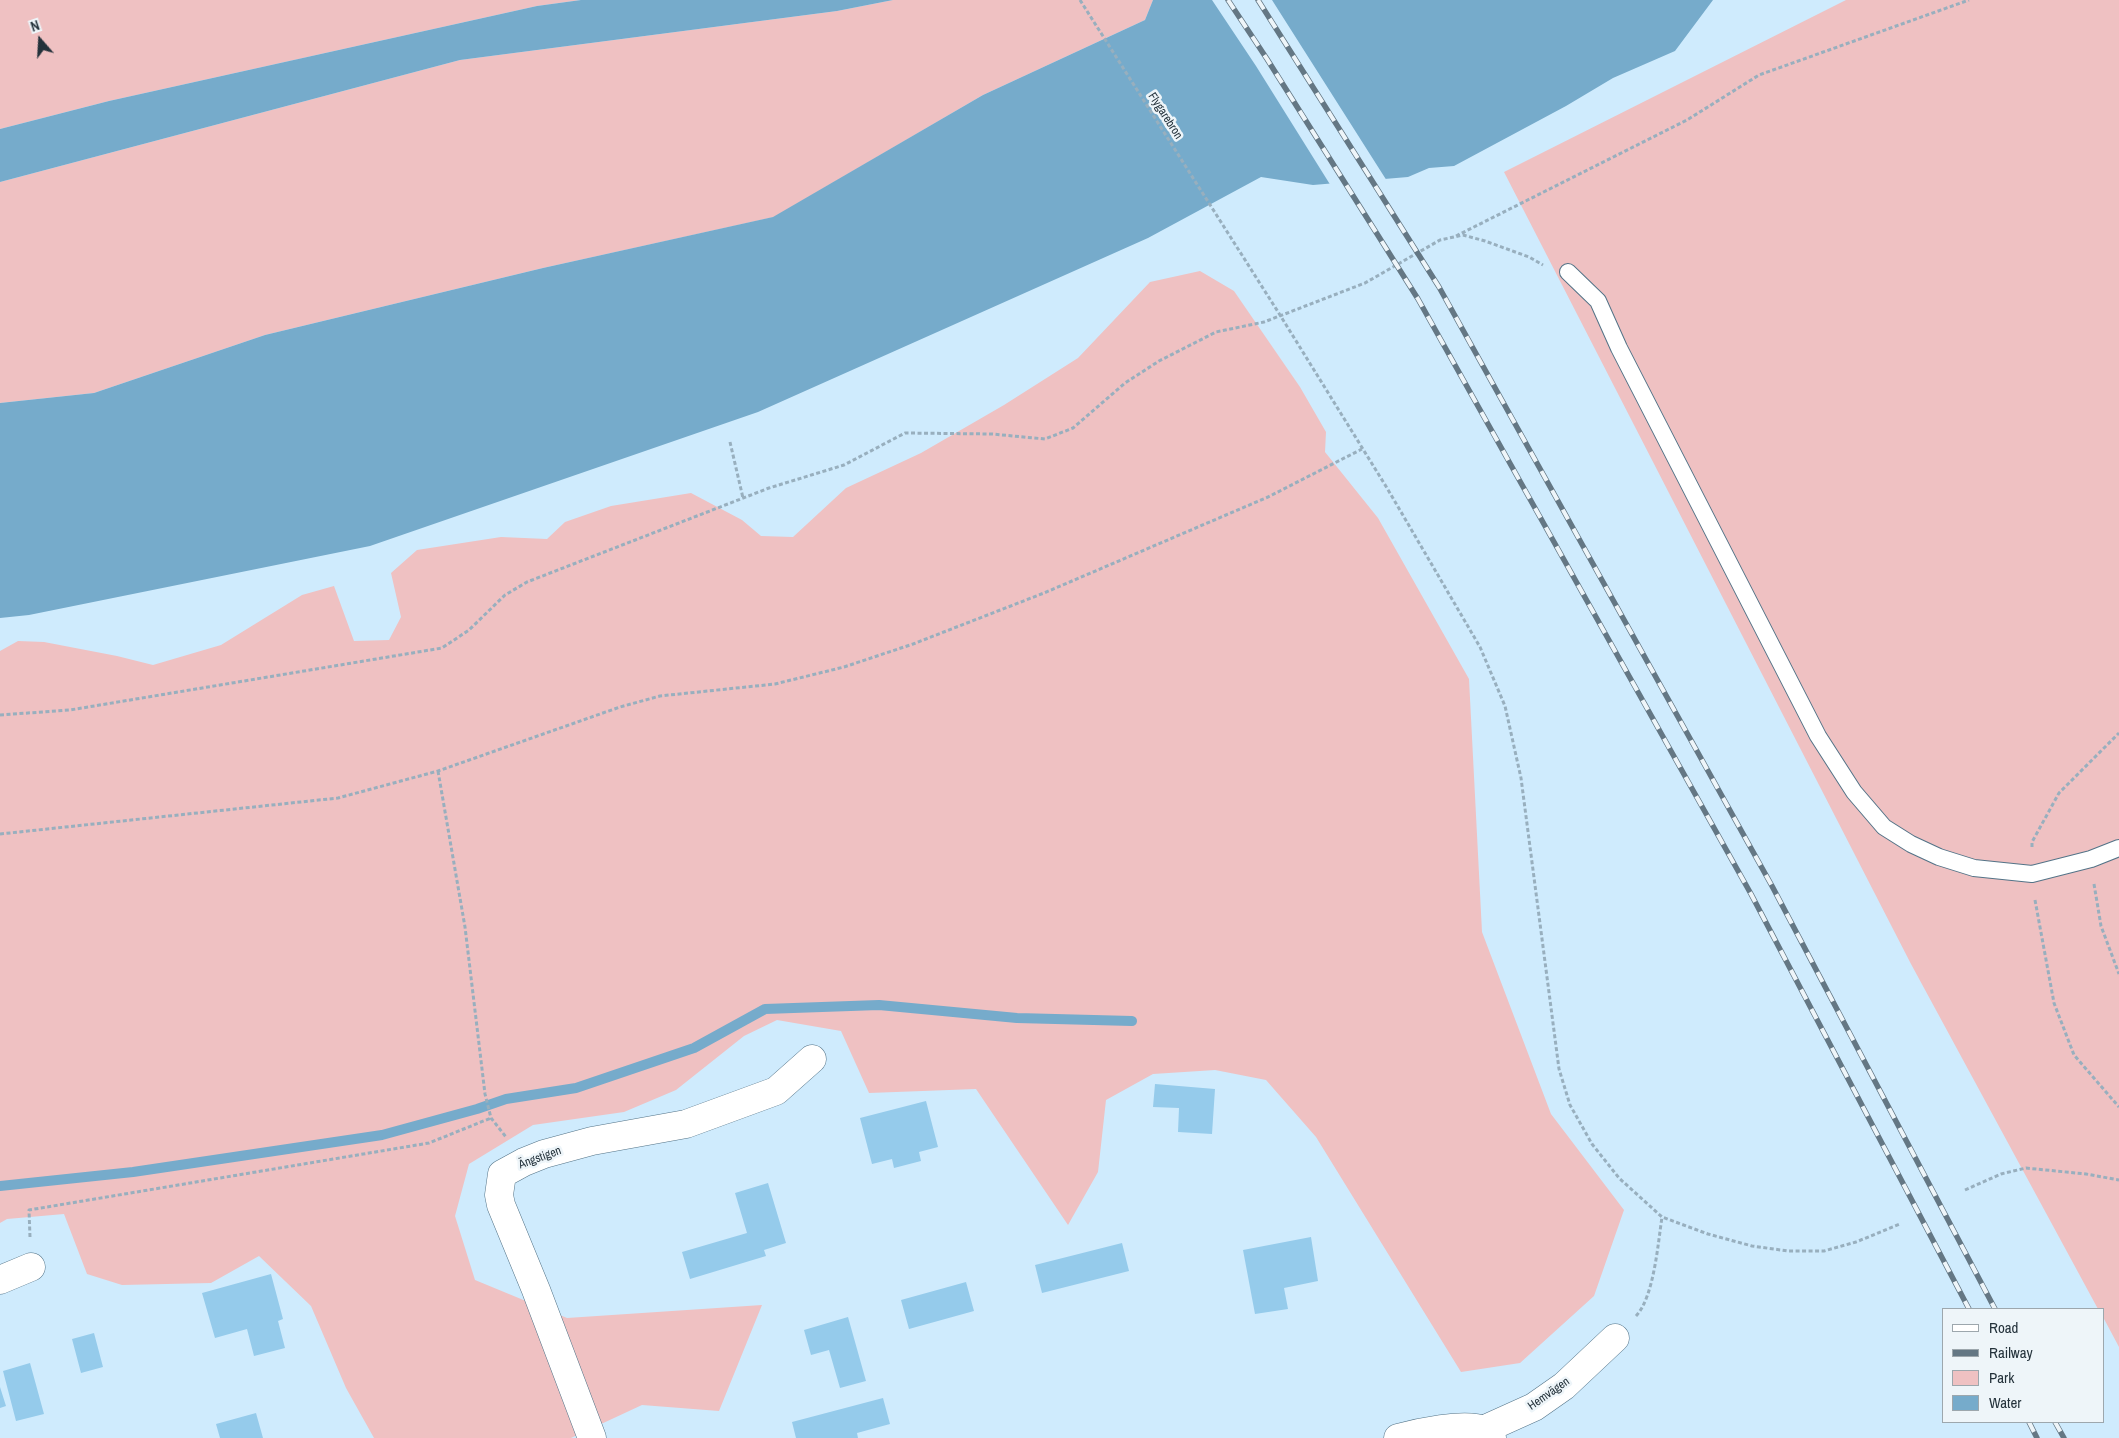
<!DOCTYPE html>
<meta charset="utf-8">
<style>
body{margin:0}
#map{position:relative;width:2119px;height:1438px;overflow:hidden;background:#cfebfd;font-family:"Archivo Narrow",sans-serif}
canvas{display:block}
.legend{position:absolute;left:1942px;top:1308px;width:162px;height:115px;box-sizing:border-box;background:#eef5f9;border:1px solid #9da7ad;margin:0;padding:6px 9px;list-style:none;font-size:15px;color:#24323b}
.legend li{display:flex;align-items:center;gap:10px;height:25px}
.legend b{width:25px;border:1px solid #9da7ad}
.north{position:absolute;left:15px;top:15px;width:50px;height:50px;-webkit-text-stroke:4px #eef5f9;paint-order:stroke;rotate:341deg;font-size:14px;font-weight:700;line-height:20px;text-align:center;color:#24323b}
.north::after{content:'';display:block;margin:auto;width:18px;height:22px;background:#24323b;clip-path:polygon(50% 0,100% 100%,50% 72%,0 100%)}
</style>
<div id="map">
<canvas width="2119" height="1438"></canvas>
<ul class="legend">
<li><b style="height:6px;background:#fff"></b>Road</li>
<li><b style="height:6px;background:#647784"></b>Railway</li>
<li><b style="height:14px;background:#efc1c2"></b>Park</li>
<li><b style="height:14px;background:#76abcb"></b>Water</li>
</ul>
<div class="north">N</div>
</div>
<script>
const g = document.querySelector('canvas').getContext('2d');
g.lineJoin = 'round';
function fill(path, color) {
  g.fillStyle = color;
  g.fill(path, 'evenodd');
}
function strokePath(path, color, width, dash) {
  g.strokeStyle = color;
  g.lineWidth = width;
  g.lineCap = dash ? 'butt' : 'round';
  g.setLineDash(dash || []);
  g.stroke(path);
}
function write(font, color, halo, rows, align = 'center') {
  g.font = font + ' "Archivo Narrow",sans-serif';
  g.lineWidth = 5;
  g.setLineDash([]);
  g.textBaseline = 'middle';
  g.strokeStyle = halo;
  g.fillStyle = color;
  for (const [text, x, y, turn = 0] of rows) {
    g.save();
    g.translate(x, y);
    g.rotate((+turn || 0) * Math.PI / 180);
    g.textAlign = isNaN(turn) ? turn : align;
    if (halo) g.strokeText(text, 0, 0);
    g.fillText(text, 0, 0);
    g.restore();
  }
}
fill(new Path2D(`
 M 0,0 L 581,0 L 537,6 L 109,101 L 0,129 Z
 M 893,0 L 1153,0 L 1145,20 L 983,95 L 774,217 L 543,268 L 265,335 L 94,393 L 0,403 L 0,182 L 460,60 L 837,11 Z
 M 1846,0 L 2119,0 L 2119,1347 L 2103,1317 L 2103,1309 L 2098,1309 L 1911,964 L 1504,172 Z
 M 1200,271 L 1234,291 L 1300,387 L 1326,432 L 1325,452 L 1378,518 L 1469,679 L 1482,932 L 1551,1114 L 1624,1210 L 1594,1296 L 1520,1363 L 1461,1372 L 1316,1137 L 1266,1080 L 1215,1070 L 1153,1074 L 1106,1100 L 1098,1172 L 1068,1225 L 976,1089 L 869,1093 L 841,1031 L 777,1020 L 744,1036 L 676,1090 L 624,1112 L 533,1125 L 469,1164 L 455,1216 L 475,1280 L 567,1318 L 762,1305 L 719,1411 L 642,1405 L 571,1438 L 374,1438 L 346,1388 L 311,1306 L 259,1256 L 211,1283 L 122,1285 L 87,1274 L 64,1214 L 7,1219 L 0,1223 L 0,651 L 18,641 L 44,642 L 117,656 L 153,665 L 221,645 L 302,595 L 334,586 L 354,641 L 389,640 L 401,617 L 391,573 L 417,550 L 501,537 L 547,539 L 565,522 L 611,506 L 691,493 L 742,520 L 761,536 L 793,537 L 846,488 L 921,453 L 1004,405 L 1078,358 L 1150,282 Z`), '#efc1c2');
fill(new Path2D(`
 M 581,0 L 893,0 L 837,11 L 460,60 L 0,182 L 0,129 L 109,101 L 537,6 Z
 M 1153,0 L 1713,0 L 1675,51 L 1613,78 L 1566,106 L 1454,166 L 1429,168 L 1408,177 L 1313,185 L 1261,177 L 1148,238 L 758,412 L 370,546 L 29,615 L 0,618 L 0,403 L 94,393 L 265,335 L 543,268 L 773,217 L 983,95 L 1145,20 Z`), '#76abcb');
fill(new Path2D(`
 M 1212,0 L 1272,0 L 1387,181 L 1331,186 L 1256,66 Z`), '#cfebfd');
strokePath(new Path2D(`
 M 0,1186 L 133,1172 L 382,1135 L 477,1109 L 506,1099 L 576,1088 L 694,1048 L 765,1009 L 879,1005 L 1017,1018 L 1132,1021`), '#76abcb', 10);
fill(new Path2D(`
 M 1155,1084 L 1215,1089 L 1212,1134 L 1178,1132 L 1179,1108 L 1153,1107 Z
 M 926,1101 L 938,1147 L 919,1152 L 921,1161 L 894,1168 L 892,1159 L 872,1164 L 860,1118 Z
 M 768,1183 L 786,1243 L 764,1250 L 766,1256 L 690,1279 L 682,1252 L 747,1233 L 735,1193 Z
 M 1311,1237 L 1318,1281 L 1284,1288 L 1288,1309 L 1255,1314 L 1243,1250 Z
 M 1122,1243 L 1129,1271 L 1042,1293 L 1035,1265 Z
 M 271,1274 L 283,1319 L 278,1321 L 285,1348 L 254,1356 L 247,1329 L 215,1338 L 202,1293 Z
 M 966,1282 L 974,1311 L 909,1329 L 901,1300 Z
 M 848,1317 L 866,1381 L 840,1388 L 829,1350 L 811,1355 L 804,1330 Z
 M 94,1333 L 103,1367 L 81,1373 L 72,1339 Z
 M 30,1363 L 44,1414 L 16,1421 L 3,1371 Z
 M 0,1387 L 6,1406 L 0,1408 Z
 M 883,1398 L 890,1424 L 857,1433 L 858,1438 L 796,1438 L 792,1422 Z
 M 256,1413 L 263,1438 L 220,1438 L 216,1424 Z`), '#95cbeb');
const lane = new Path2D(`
 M 1568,272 L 1598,301 L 1619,348 L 1818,736 L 1854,792 L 1884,827 L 1911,844 L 1939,857 L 1974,868 L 2032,874 L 2091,859 L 2119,848`);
const street = new Path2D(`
 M 0,1280 L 31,1267
 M 1483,1430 L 1534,1407 L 1564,1386 L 1615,1338
 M 592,1438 L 536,1290 L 501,1205 L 499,1195 L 502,1174 L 524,1162 L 544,1154 L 592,1141 L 686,1124 L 776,1091 L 812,1059
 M 1398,1438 C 1416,1433 1466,1422 1483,1430 C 1486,1432 1489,1436 1492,1438`);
strokePath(lane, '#537387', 18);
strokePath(street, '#537387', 29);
strokePath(new Path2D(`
 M 1080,0 L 1280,315 L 1387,488 L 1480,647 L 1505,706 L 1521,778 L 1559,1069 L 1570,1105 L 1592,1144 L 1619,1178 L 1662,1217 L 1708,1234 L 1752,1246 L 1788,1251 L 1824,1251 L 1856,1242 L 1900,1224
 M 1456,236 L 1687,120 L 1759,75 L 1969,0
 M 730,442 L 743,498
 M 0,715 L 70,710 L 442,648 L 469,630 L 505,595 L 527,582 L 769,488 L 844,465 L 905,433 L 992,434 L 1045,439 L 1073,428 L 1125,383 L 1159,361 L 1216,332 L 1264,322 L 1365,283 L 1440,240 L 1463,235 L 1485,241 L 1529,257 L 1543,265
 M 438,771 L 465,927 L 485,1094 L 491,1118 L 506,1137
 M 0,834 L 338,798 L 438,771 L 620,707 L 660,696 L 775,684 L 844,667 L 913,644 L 1044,593 L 1268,497 L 1362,449
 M 2032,847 L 2032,842 L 2059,793 L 2119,733
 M 2094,884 L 2101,926 L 2119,974
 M 2035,900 L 2054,1003 L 2074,1055 L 2119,1107
 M 1965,1190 L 2001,1174 L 2026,1168 L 2086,1174 L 2119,1180
 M 30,1237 L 29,1210 L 429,1143 L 491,1118
 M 1636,1316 C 1654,1297 1658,1243 1662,1217`), '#98afbe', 3, [4, 2.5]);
strokePath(lane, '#fff', 16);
strokePath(street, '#fff', 28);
const rail = new Path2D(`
 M 1228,0 L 1267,59 L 1418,299 L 1751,894 L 1969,1309
 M 1258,0 L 1439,287 L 1772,886 L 1995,1309
 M 2029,1422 L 2037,1438
 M 2055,1422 L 2064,1438`);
strokePath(rail, '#647784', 5.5);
strokePath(rail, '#eef5f9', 4, [11]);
write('12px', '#24323b', '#eef5f9', [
 ["Flygarebron",1165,116,57],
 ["Ängstigen",540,1158,-20],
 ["Hemvägen",1549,1394,-35]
]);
</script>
